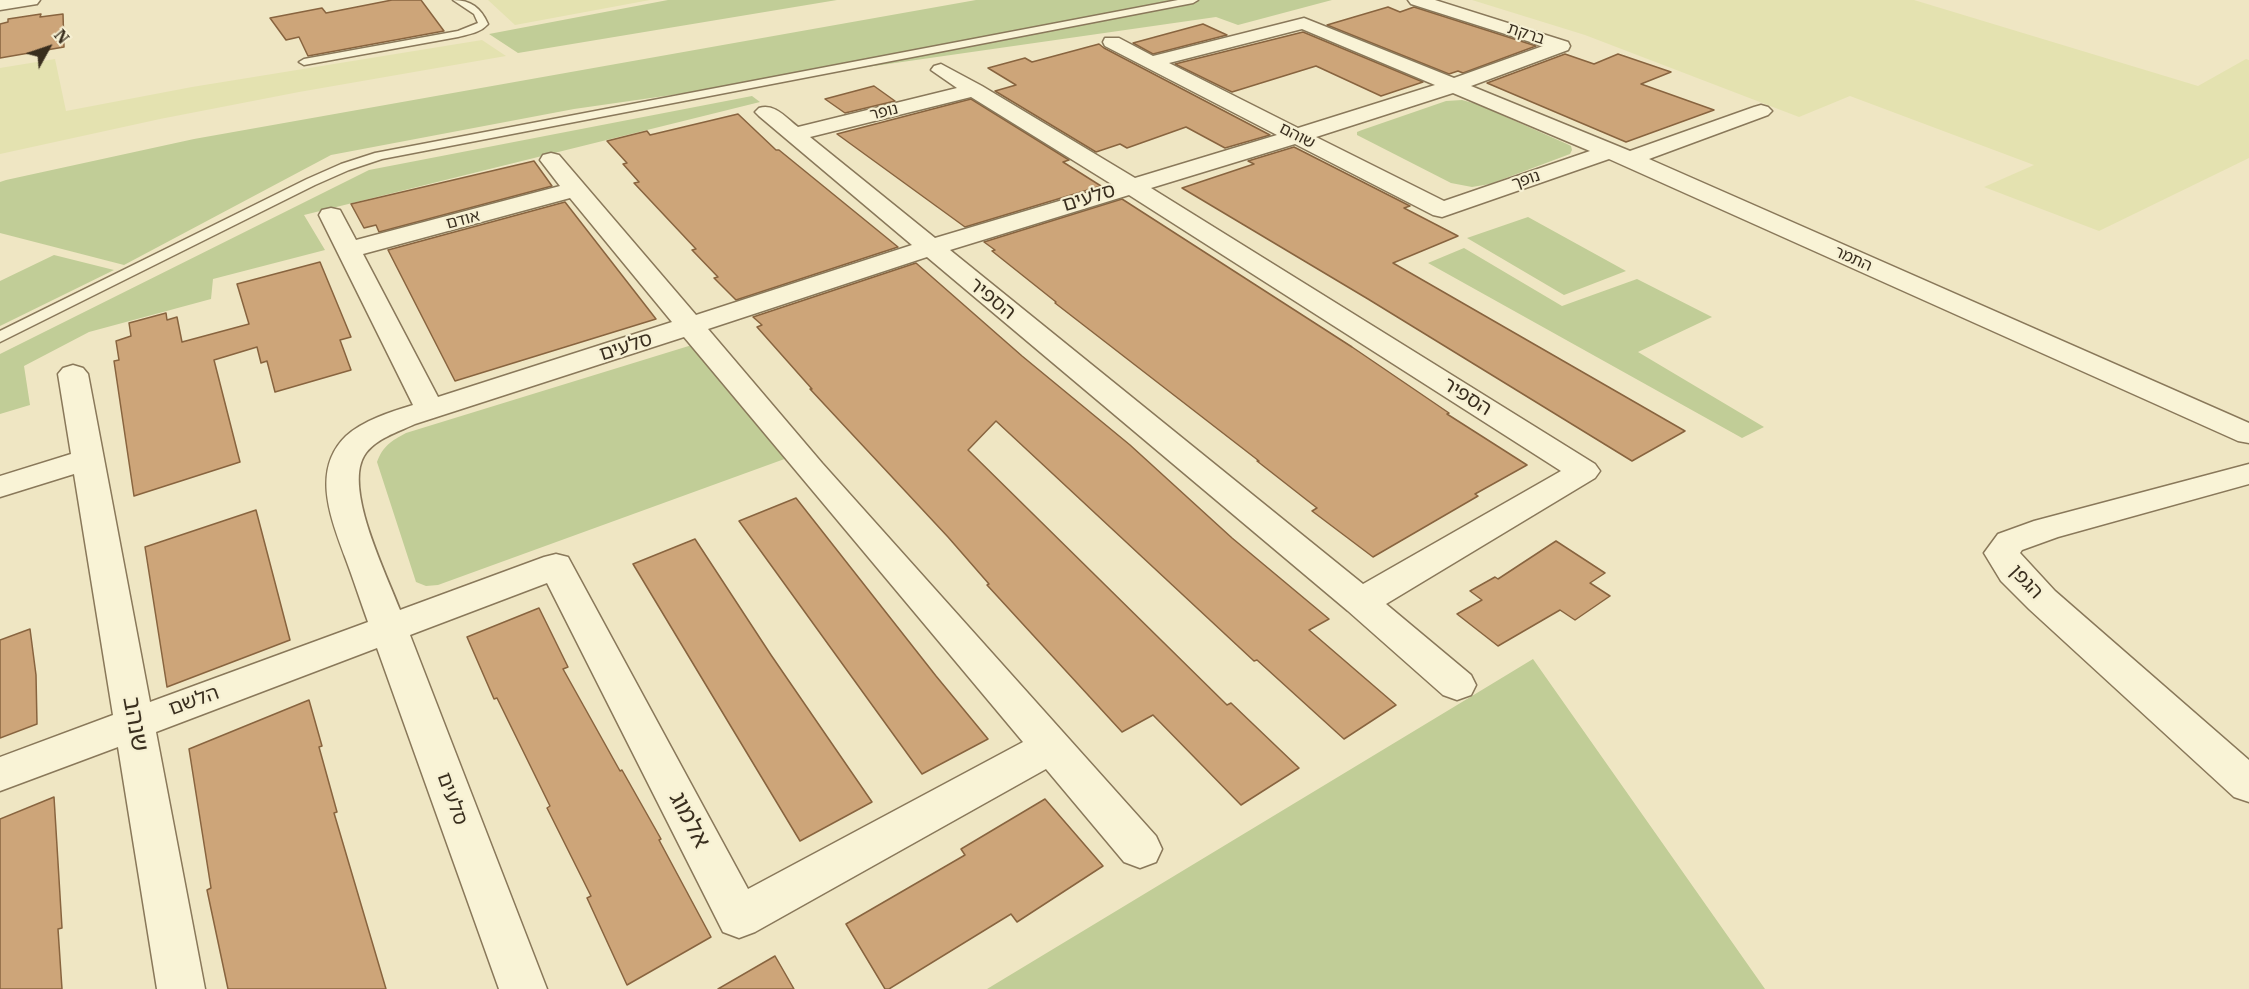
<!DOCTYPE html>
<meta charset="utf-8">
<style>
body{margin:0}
#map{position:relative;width:2249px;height:989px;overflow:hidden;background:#efe6c3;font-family:"IBM Plex Serif",serif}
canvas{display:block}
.north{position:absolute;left:18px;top:18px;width:60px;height:60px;-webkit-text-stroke:4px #f6f0d3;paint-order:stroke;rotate:50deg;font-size:16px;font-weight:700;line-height:24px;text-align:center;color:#392e1e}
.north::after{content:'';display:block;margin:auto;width:21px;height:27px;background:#392e1e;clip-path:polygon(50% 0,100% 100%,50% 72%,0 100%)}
</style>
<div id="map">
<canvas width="2249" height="989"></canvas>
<div class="north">N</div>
</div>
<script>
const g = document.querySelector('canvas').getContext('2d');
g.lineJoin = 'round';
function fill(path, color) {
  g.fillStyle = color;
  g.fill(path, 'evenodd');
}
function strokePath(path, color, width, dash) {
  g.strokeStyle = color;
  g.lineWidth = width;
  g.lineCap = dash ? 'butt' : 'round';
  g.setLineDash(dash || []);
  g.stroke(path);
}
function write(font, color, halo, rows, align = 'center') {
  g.font = font + ' "IBM Plex Serif","Noto Sans Hebrew",serif';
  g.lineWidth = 4.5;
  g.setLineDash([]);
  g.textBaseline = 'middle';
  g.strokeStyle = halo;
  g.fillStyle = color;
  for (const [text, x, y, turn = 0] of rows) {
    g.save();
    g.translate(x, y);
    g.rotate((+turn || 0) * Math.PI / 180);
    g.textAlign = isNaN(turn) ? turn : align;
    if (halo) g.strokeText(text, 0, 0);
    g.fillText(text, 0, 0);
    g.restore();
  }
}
fill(new Path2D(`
 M 488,0 L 650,0 L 515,25 Z
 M 1472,0 L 1914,0 L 2198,86 L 2246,59 L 2249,60 L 2249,158 L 2099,231 L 1984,187 L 2034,165 L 1850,96 L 1799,117 L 1585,35 Z
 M 482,40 L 506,56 L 299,92 L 160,119 L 0,154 L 0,68 L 55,59 L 66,111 L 192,87 Z`), '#e4e2b0');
fill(new Path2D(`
 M 668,0 L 837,0 L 518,53 L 489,34 Z
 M 976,0 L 1332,0 L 1238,25 L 1216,17 L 574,109 L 331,155 L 124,265 L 0,233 L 0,182 L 6,180 L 194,139 Z
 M 752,96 L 760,102 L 304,215 L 325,250 L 213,279 L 211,299 L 89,332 L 24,366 L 30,405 L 0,414 L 0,354 L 369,170 Z
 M 1462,100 L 1477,104 L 1567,144 L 1571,146 L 1572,150 L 1570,154 L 1490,184 L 1472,187 L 1451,183 L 1357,135 L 1357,132 L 1362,130 L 1446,101 Z
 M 1528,217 L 1626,271 L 1564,295 L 1467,238 Z
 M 1464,248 L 1562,306 L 1637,279 L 1712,317 L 1638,352 L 1764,427 L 1742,438 L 1428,263 Z
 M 54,255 L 114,270 L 0,326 L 0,281 Z
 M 692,345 L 790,457 L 438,585 L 426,586 L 416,582 L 377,462 C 383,446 391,441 406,433 Z
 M 1533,659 L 1765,989 L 987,989 L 1467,699 Z`), '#c1cd97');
const building = new Path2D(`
 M 392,0 L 421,0 L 444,31 L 308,56 L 299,37 L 286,40 L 270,18 L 322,8 L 326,13 Z
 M 1388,7 L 1400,12 L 1414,7 L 1536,46 L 1463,73 L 1458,71 L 1449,74 L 1327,25 Z
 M 41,14 L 40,17 L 63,14 L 64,47 L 0,58 L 0,24 L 8,22 L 8,19 Z
 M 1203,24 L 1227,35 L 1153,54 L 1133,43 Z
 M 1303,32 L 1423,82 L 1381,96 L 1316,66 L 1232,92 L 1175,64 Z
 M 1099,44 L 1104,48 L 1270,135 L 1225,148 L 1186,127 L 1127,148 L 1120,144 L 1096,152 L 995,91 L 1016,85 L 988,68 L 1025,58 L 1032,62 Z
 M 1565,54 L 1594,64 L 1618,54 L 1671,72 L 1641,84 L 1714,110 L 1626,142 L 1487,83 Z
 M 874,86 L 895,101 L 845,113 L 825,99 Z
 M 971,99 L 1069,160 L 1063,162 L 1101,186 L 965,227 L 837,134 Z
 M 738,114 L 776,150 L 779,150 L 898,247 L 736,300 L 714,278 L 718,277 L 692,250 L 696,249 L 634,183 L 639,182 L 623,164 L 627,163 L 607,141 L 647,131 L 650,135 Z
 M 1294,147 L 1410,206 L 1404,208 L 1458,236 L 1393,263 L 1685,431 L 1632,461 L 1368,299 L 1182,188 L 1254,164 L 1248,161 Z
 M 534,161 L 552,186 L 379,232 L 376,225 L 364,228 L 351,204 Z
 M 1122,199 L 1352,347 L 1449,413 L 1447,414 L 1527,465 L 1475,494 L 1478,496 L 1373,557 L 1312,511 L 1317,508 L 1257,461 L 1259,461 L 1055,303 L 1056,302 L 992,251 L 995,250 L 984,242 Z
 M 565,202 L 656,319 L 455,381 L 388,250 Z
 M 320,262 L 351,337 L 340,340 L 351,370 L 275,392 L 267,361 L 261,363 L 257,347 L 214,360 L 240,462 L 134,496 L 114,361 L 119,360 L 116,341 L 131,336 L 129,323 L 166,313 L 167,320 L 177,317 L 182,342 L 249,324 L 237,284 Z
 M 916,263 L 1022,356 L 1130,445 L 1232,538 L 1329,619 L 1309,630 L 1396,705 L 1344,739 L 1257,660 L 1254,661 L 996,421 L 968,450 L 1227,705 L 1231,703 L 1299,768 L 1241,805 L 1153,715 L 1122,732 L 987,585 L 989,584 L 948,537 L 810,389 L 812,389 L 757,327 L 762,325 L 753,317 Z
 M 796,498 L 936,676 L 988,739 L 922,774 L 739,521 Z
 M 256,510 L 290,640 L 167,687 L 145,547 Z
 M 695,539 L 771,655 L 872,802 L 800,841 L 633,564 Z
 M 1556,541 L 1605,573 L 1590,583 L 1610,596 L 1575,620 L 1560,610 L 1498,646 L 1457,614 L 1482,600 L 1470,591 L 1495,577 L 1498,579 Z
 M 539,608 L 568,667 L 563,669 L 620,771 L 622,770 L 661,839 L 659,840 L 711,937 L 627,985 L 587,898 L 591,896 L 547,808 L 550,806 L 497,698 L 494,699 L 467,637 Z
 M 30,629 L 36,675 L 37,724 L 0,738 L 0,640 Z
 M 309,700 L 322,746 L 319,747 L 337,812 L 334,813 L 386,989 L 228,989 L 207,890 L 211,888 L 189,749 Z
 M 54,797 L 62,928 L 58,929 L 62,989 L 0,989 L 0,819 Z
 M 1045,799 L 1103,866 L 1017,922 L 1011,914 L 889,989 L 885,989 L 846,924 L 965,855 L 961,849 Z
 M 775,956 L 794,989 L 718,989 Z`);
fill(building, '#cda579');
strokePath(building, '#88643f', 1.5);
const service = new Path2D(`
 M 453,0 C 471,0 481,8 488,24 C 480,33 469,34 458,37 L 304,65 L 299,62 L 304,59 L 458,31 L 478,23 L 474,14 Z
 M 1178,0 L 1198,0 L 1193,3 L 382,159 L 349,170 L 315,185 L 0,342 L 0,331 L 307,179 L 341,164 L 375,153 Z`);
const minor = new Path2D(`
 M 0,0 L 40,0 L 37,4 L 0,10 Z
 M 1408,0 L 1435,0 L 1568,42 L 1570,46 L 1568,50 L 1471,86 L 1630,151 L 1754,107 L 1761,105 L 1768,107 L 1772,111 L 1768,115 L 1649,159 L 2249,423 L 2249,443 L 2238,441 L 1609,159 L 1442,217 L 1433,215 L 1295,144 L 1151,188 L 1595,464 L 1600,471 L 1595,478 L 1386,604 L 1471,675 L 1476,685 L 1471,695 L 1457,700 L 1443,695 L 1348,611 L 927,257 L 708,329 L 822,463 L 1156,836 L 1162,849 L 1156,862 L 1140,868 L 1124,862 L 1046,769 L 755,932 L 739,938 L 723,932 L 547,583 L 410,635 L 547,989 L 499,989 L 377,648 L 156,732 L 205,989 L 157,989 L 118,747 L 0,791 L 0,757 L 113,715 L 74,474 L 0,497 L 0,476 L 71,454 L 58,374 L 63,368 L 73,365 L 83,368 L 88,374 L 150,702 L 368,622 C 360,600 353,578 345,557 C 331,518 311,470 346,436 C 364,420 390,412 413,405 L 319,215 L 322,210 L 331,208 L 340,210 L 356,240 L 560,186 L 540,160 L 543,155 L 551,153 L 559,155 L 696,315 L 912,245 L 759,116 L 755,112 L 759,108 C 775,103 786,118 798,127 L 957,88 L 931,70 L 934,66 L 941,64 L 982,86 L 1135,178 L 1277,135 L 1105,46 L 1103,42 L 1105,38 L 1119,38 L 1153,56 L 1304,18 L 1454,78 L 1543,46 L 1411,4 ZM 1302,29 L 1435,85 L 1298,128 L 1169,63 ZM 1453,93 L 1590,151 L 1444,201 L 1316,137 ZM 971,97 L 1113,185 L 935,238 L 810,137 ZM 1129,195 L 1561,471 L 1363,584 L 950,250 ZM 570,198 L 672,322 L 438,397 L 363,254 ZM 684,337 L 1023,742 L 748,889 L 568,557 L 556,554 L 544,557 L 400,610 C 387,575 344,490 364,456 C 374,439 398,432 415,424 Z
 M 2249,464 L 2249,484 L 2058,537 L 2022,550 L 2020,553 L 2055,591 L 2249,760 L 2249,802 L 2234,797 L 2029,609 L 2001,581 L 1984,553 L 1998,534 L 2034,521 Z`);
strokePath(service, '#89785a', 3);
strokePath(minor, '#89785a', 3);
fill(service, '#f9f3d6');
fill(minor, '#f9f3d6');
write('16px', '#392e1e', '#f6f0d3', [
 ["ברקת",1526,34,18],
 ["נופר",884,112,-14],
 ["שוהם",1297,136,27],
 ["נופך",1526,180,-19],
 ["אודם",463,220,-15],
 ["התמר",1853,259,24]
]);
write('20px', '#392e1e', '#f6f0d3', [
 ["סלעים",1089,198,-17],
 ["הספיר",992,299,39],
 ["סלעים",626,347,-18],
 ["הספיר",1467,397,32],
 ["הגפן",2026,582,47],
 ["הלשם",194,701,-20],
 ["סלעים",452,799,70]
]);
write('24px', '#392e1e', '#f6f0d3', [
 ["שנהב",135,724,80],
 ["אלמוג",689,820,62]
]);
</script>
